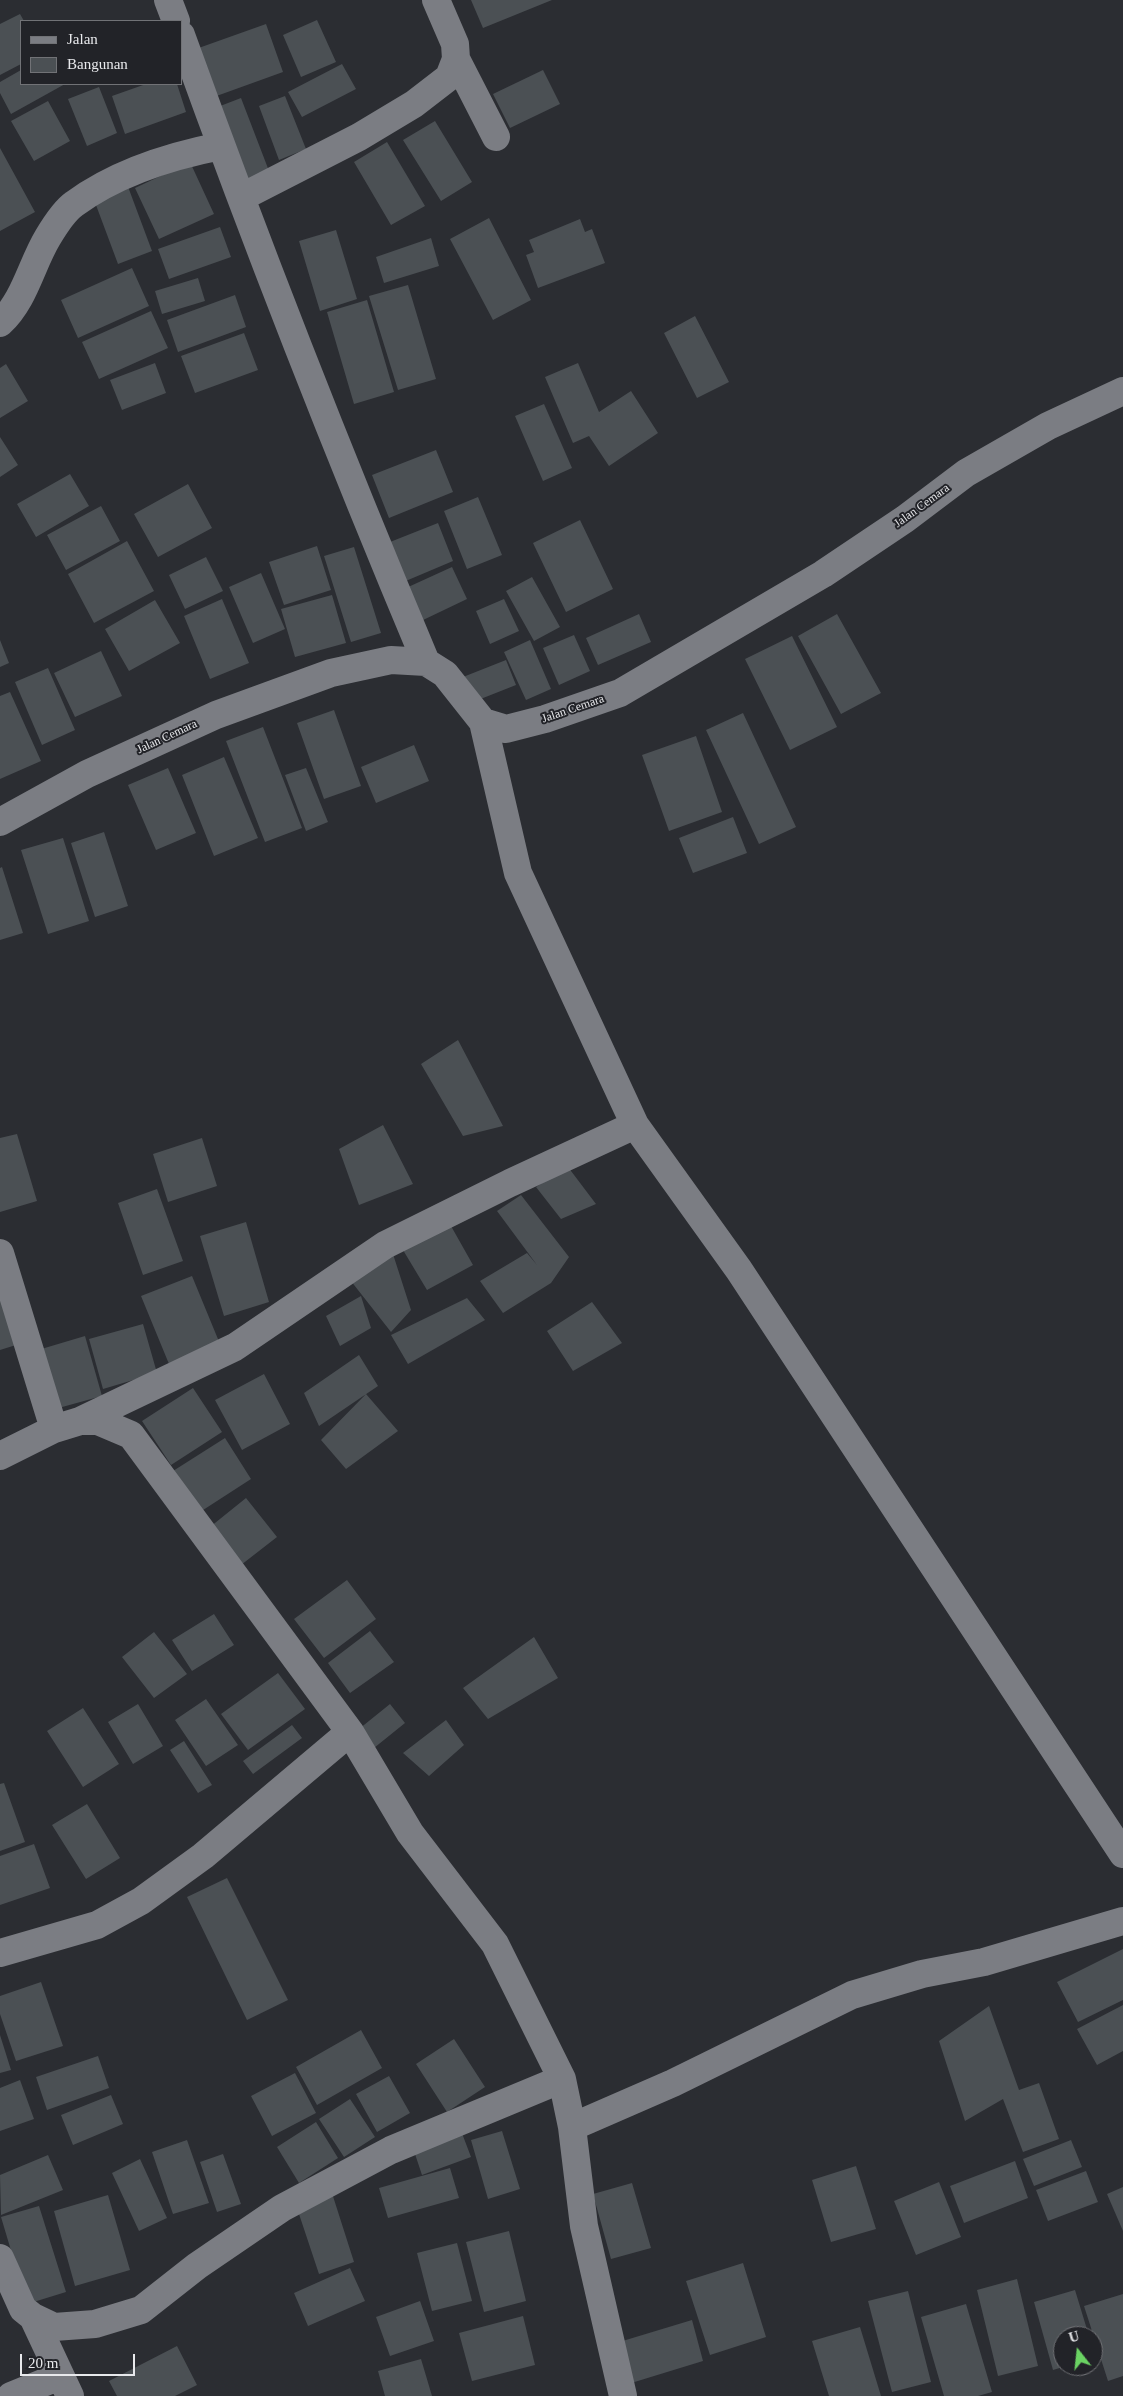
<!DOCTYPE html>
<style>
body{margin:0}
#map{position:relative;width:1123px;height:2396px;overflow:hidden;background:#2b2d32;font-family:"Times New Roman",serif}
canvas{display:block}
.legend{position:absolute;left:20px;top:20px;width:162px;height:65px;box-sizing:border-box;background:#222328;border:1px solid #717276;margin:0;padding:6px 9px;list-style:none;font-size:15px;color:#e8e9ec}
.legend li{display:flex;align-items:center;gap:10px;height:25px}
.legend b{width:25px;border:1px solid #717276}
.north{position:absolute;left:1053px;top:2326px;width:50px;height:50px;box-sizing:border-box;background:#222328;border:1px solid #717276;border-radius:50%;rotate:344deg;font-size:14px;font-weight:700;line-height:20px;text-align:center;color:#e8e9ec}
.north::after{content:'';display:block;margin:auto;width:18px;height:22px;background:#6bd363;clip-path:polygon(50% 0,100% 100%,50% 72%,0 100%)}
.scale{position:absolute;left:20px;top:2354px;width:115px;height:22px;box-sizing:border-box;border:2px solid #e8e9ec;border-top:0;padding-left:6px;font-size:15px;line-height:18px;white-space:nowrap;color:#e8e9ec;-webkit-text-stroke:4px #222328;paint-order:stroke}
</style>
<div id="map">
<canvas width="1123" height="2396"></canvas>
<ul class="legend">
<li><b style="height:6px;background:#7b7d83"></b>Jalan</li>
<li><b style="height:14px;background:#4b5054"></b>Bangunan</li>
</ul>
<div class="north">U</div>
<div class="scale">20 m</div>
</div>
<script>
const g = document.querySelector('canvas').getContext('2d');
g.lineJoin = 'round';
function fill(path, color) {
  g.fillStyle = color;
  g.fill(path, 'evenodd');
}
function strokePath(path, color, width, dash) {
  g.strokeStyle = color;
  g.lineWidth = width;
  g.lineCap = dash ? 'butt' : 'round';
  g.setLineDash(dash || []);
  g.stroke(path);
}
function write(font, color, halo, rows, align = 'center') {
  g.font = font + ' "Times New Roman",serif';
  g.lineWidth = 4;
  g.setLineDash([]);
  g.textBaseline = 'middle';
  g.strokeStyle = halo;
  g.fillStyle = color;
  for (const [text, x, y, turn = 0] of rows) {
    g.save();
    g.translate(x, y);
    g.rotate((+turn || 0) * Math.PI / 180);
    g.textAlign = isNaN(turn) ? turn : align;
    if (halo) g.strokeText(text, 0, 0);
    g.fillText(text, 0, 0);
    g.restore();
  }
}
fill(new Path2D(`
 M 471,0 L 552,0 L 483,28 Z
 M 20,14 L 24,21 L 21,21 L 21,64 L 0,75 L 0,24 Z
 M 317,20 L 336,62 L 301,77 L 283,35 Z
 M 266,24 L 283,72 L 211,98 L 193,50 Z
 M 342,64 L 356,89 L 302,117 L 288,92 Z
 M 21,70 L 21,84 L 65,84 L 11,114 L 0,93 L 0,82 Z
 M 543,70 L 560,104 L 510,128 L 493,94 Z
 M 146,84 L 177,84 L 186,112 L 125,134 L 112,96 Z
 M 99,87 L 117,133 L 87,146 L 68,99 Z
 M 285,96 L 306,149 L 279,160 L 259,106 Z
 M 241,98 L 269,171 L 243,181 L 215,108 Z
 M 48,101 L 70,141 L 34,161 L 11,121 Z
 M 435,121 L 472,182 L 441,201 L 403,140 Z
 M 387,142 L 425,206 L 391,225 L 354,162 Z
 M 0,148 L 35,212 L 0,231 Z
 M 190,162 L 214,214 L 159,239 L 135,188 Z
 M 127,184 L 152,251 L 118,264 L 93,197 Z
 M 489,218 L 531,300 L 493,320 L 450,239 Z
 M 580,219 L 585,232 L 592,229 L 605,263 L 538,288 L 526,255 L 534,252 L 529,240 Z
 M 220,227 L 231,257 L 169,279 L 158,249 Z
 M 336,230 L 357,299 L 320,311 L 299,241 Z
 M 431,238 L 439,266 L 384,283 L 376,257 Z
 M 132,268 L 149,306 L 78,338 L 61,300 Z
 M 198,278 L 205,301 L 162,314 L 155,291 Z
 M 408,285 L 436,379 L 398,390 L 369,296 Z
 M 235,295 L 246,327 L 178,352 L 167,320 Z
 M 367,300 L 394,392 L 354,404 L 327,312 Z
 M 151,311 L 168,348 L 99,379 L 82,342 Z
 M 695,316 L 729,382 L 697,398 L 664,333 Z
 M 244,333 L 258,370 L 195,393 L 181,356 Z
 M 155,363 L 166,393 L 122,410 L 110,380 Z
 M 578,363 L 599,412 L 631,391 L 658,433 L 609,466 L 589,436 L 573,443 L 545,377 Z
 M 6,364 L 28,401 L 0,418 L 0,368 Z
 M 544,404 L 572,468 L 543,481 L 515,416 Z
 M 0,437 L 18,465 L 0,477 Z
 M 436,450 L 453,492 L 389,518 L 372,475 Z
 M 70,474 L 89,506 L 36,537 L 17,504 Z
 M 188,484 L 212,528 L 158,557 L 134,514 Z
 M 478,497 L 502,555 L 467,569 L 444,511 Z
 M 101,506 L 120,541 L 66,570 L 47,535 Z
 M 580,520 L 613,589 L 566,612 L 533,543 Z
 M 438,523 L 453,561 L 401,583 L 385,544 Z
 M 127,541 L 154,591 L 94,623 L 68,574 Z
 M 317,546 L 331,590 L 284,605 L 269,562 Z
 M 354,547 L 381,633 L 351,642 L 324,556 Z
 M 206,557 L 223,591 L 185,609 L 169,575 Z
 M 452,567 L 467,599 L 421,621 L 406,588 Z
 M 261,573 L 285,629 L 253,643 L 229,587 Z
 M 532,577 L 560,627 L 534,641 L 506,591 Z
 M 332,595 L 346,643 L 295,657 L 281,609 Z
 M 222,599 L 249,663 L 210,679 L 184,616 Z
 M 504,599 L 519,631 L 490,644 L 476,611 Z
 M 155,600 L 180,643 L 129,671 L 105,629 Z
 M 639,614 L 651,642 L 598,665 L 586,638 Z
 M 837,614 L 881,693 L 841,714 L 798,636 Z
 M 574,635 L 590,671 L 559,685 L 543,648 Z
 M 792,636 L 837,727 L 790,750 L 745,659 Z
 M 0,640 L 9,663 L 0,667 Z
 M 530,640 L 551,689 L 526,700 L 504,652 Z
 M 101,651 L 122,696 L 75,717 L 54,673 Z
 M 506,660 L 516,685 L 473,702 L 463,677 Z
 M 48,668 L 75,730 L 42,745 L 15,682 Z
 M 10,692 L 41,761 L 0,779 L 0,696 Z
 M 334,710 L 361,786 L 324,799 L 297,723 Z
 M 743,713 L 796,827 L 759,844 L 706,730 Z
 M 263,727 L 302,828 L 265,842 L 226,741 Z
 M 696,736 L 722,812 L 669,831 L 642,755 Z
 M 414,745 L 429,781 L 376,803 L 361,767 Z
 M 224,757 L 258,838 L 214,856 L 182,775 Z
 M 168,768 L 196,833 L 156,850 L 128,785 Z
 M 306,768 L 328,822 L 306,831 L 285,775 Z
 M 733,817 L 747,853 L 693,873 L 679,838 Z
 M 104,832 L 128,906 L 95,917 L 71,843 Z
 M 63,838 L 89,921 L 48,934 L 21,850 Z
 M 2,867 L 23,933 L 0,940 L 0,868 Z
 M 458,1040 L 503,1126 L 463,1136 L 421,1064 Z
 M 383,1125 L 413,1184 L 359,1205 L 339,1149 Z
 M 17,1134 L 37,1201 L 0,1212 L 0,1138 Z
 M 202,1138 L 217,1186 L 168,1202 L 153,1154 Z
 M 568,1167 L 596,1204 L 561,1219 L 536,1187 Z
 M 157,1189 L 183,1261 L 143,1275 L 118,1203 Z
 M 521,1195 L 569,1257 L 551,1283 L 503,1313 L 480,1281 L 527,1253 L 537,1265 L 497,1211 Z
 M 246,1222 L 269,1302 L 224,1316 L 200,1236 Z
 M 451,1226 L 473,1265 L 427,1290 L 403,1250 Z
 M 392,1251 L 411,1310 L 391,1332 L 347,1276 Z
 M 192,1276 L 220,1344 L 169,1364 L 141,1296 Z
 M 0,1291 L 16,1345 L 0,1350 Z
 M 361,1296 L 371,1328 L 340,1346 L 326,1316 Z
 M 467,1298 L 485,1320 L 408,1364 L 391,1335 Z
 M 592,1302 L 622,1343 L 573,1371 L 547,1331 Z
 M 143,1324 L 157,1373 L 103,1389 L 89,1339 Z
 M 85,1336 L 102,1396 L 55,1409 L 38,1350 Z
 M 359,1355 L 378,1386 L 319,1426 L 304,1393 Z
 M 264,1374 L 290,1424 L 242,1450 L 215,1400 Z
 M 193,1388 L 222,1432 L 171,1465 L 142,1421 Z
 M 366,1394 L 398,1431 L 346,1469 L 321,1440 Z
 M 225,1438 L 251,1479 L 200,1512 L 173,1471 Z
 M 246,1498 L 277,1537 L 241,1565 L 210,1527 Z
 M 347,1580 L 376,1619 L 324,1658 L 294,1619 Z
 M 214,1614 L 234,1645 L 192,1671 L 172,1640 Z
 M 370,1631 L 394,1662 L 350,1693 L 328,1663 Z
 M 154,1632 L 187,1674 L 154,1698 L 122,1657 Z
 M 534,1637 L 558,1678 L 488,1719 L 463,1688 Z
 M 278,1673 L 305,1709 L 248,1750 L 221,1714 Z
 M 206,1699 L 238,1745 L 206,1766 L 175,1720 Z
 M 138,1704 L 163,1746 L 133,1764 L 108,1722 Z
 M 390,1704 L 405,1723 L 374,1748 L 359,1729 Z
 M 83,1708 L 119,1764 L 83,1787 L 47,1731 Z
 M 446,1720 L 464,1745 L 429,1776 L 403,1753 Z
 M 292,1725 L 302,1738 L 253,1774 L 243,1761 Z
 M 184,1741 L 212,1785 L 198,1793 L 170,1750 Z
 M 4,1783 L 25,1842 L 0,1851 L 0,1784 Z
 M 87,1804 L 120,1858 L 86,1879 L 52,1825 Z
 M 34,1844 L 50,1888 L 0,1905 L 0,1856 Z
 M 227,1878 L 288,2000 L 247,2020 L 187,1897 Z
 M 1123,1949 L 1123,2000 L 1078,2022 L 1057,1982 Z
 M 41,1982 L 63,2046 L 16,2061 L 0,2014 L 0,1996 Z
 M 1123,2005 L 1123,2051 L 1097,2065 L 1077,2029 Z
 M 989,2006 L 1019,2090 L 1039,2083 L 1059,2139 L 1023,2152 L 1003,2099 L 965,2121 L 939,2041 Z
 M 361,2030 L 382,2068 L 317,2105 L 296,2067 Z
 M 0,2035 L 11,2070 L 0,2073 Z
 M 454,2039 L 485,2087 L 447,2112 L 416,2064 Z
 M 98,2056 L 109,2088 L 47,2110 L 36,2077 Z
 M 295,2073 L 316,2113 L 272,2136 L 251,2096 Z
 M 389,2076 L 410,2113 L 377,2132 L 356,2094 Z
 M 20,2080 L 34,2119 L 0,2131 L 0,2088 Z
 M 111,2095 L 123,2124 L 73,2145 L 61,2115 Z
 M 350,2099 L 375,2137 L 344,2157 L 319,2119 Z
 M 316,2122 L 338,2158 L 299,2183 L 277,2147 Z
 M 460,2128 L 471,2157 L 422,2175 L 412,2145 Z
 M 502,2131 L 520,2189 L 488,2199 L 471,2140 Z
 M 187,2140 L 209,2203 L 173,2214 L 152,2152 Z
 M 1071,2140 L 1082,2167 L 1034,2186 L 1023,2159 Z
 M 223,2154 L 241,2204 L 217,2212 L 200,2162 Z
 M 48,2155 L 63,2190 L 1,2215 L 0,2175 Z
 M 140,2159 L 167,2218 L 139,2231 L 112,2173 Z
 M 1015,2161 L 1028,2198 L 964,2223 L 950,2186 Z
 M 856,2166 L 876,2229 L 831,2242 L 812,2180 Z
 M 450,2168 L 459,2198 L 388,2218 L 379,2188 Z
 M 1086,2171 L 1098,2202 L 1048,2221 L 1036,2190 Z
 M 939,2182 L 961,2237 L 916,2255 L 894,2201 Z
 M 632,2183 L 651,2248 L 611,2259 L 593,2194 Z
 M 1123,2187 L 1123,2231 L 1107,2194 Z
 M 331,2190 L 354,2262 L 319,2274 L 295,2202 Z
 M 108,2195 L 130,2270 L 75,2286 L 54,2211 Z
 M 39,2206 L 66,2292 L 27,2304 L 1,2217 Z
 M 509,2231 L 526,2301 L 484,2312 L 466,2242 Z
 M 457,2243 L 472,2301 L 432,2311 L 417,2253 Z
 M 743,2263 L 766,2337 L 710,2355 L 686,2281 Z
 M 350,2268 L 365,2301 L 308,2326 L 294,2293 Z
 M 1017,2279 L 1038,2366 L 998,2376 L 977,2290 Z
 M 1075,2290 L 1089,2336 L 1063,2336 L 1063,2367 L 1053,2370 L 1034,2302 Z
 M 908,2291 L 931,2382 L 892,2392 L 868,2301 Z
 M 1123,2294 L 1123,2376 L 1108,2381 L 1084,2306 Z
 M 420,2301 L 434,2341 L 390,2356 L 376,2317 Z
 M 966,2304 L 992,2392 L 978,2396 L 944,2396 L 921,2317 Z
 M 523,2316 L 535,2365 L 472,2381 L 459,2333 Z
 M 692,2320 L 703,2361 L 628,2384 L 616,2343 Z
 M 860,2327 L 881,2396 L 829,2396 L 812,2341 Z
 M 177,2346 L 197,2385 L 175,2396 L 117,2396 L 109,2381 Z
 M 421,2359 L 432,2396 L 385,2396 L 378,2371 Z`), '#4b5054');
strokePath(new Path2D(`
 M 168,0 L 176,21
 M 181,35 C 257,246 339,455 426,662
 M 456,59 L 496,137
 M 242,197 L 359,137 L 414,104 L 449,77 L 456,59 L 455,44 L 436,0
 M 0,323 C 25,300 31,265 48,237 C 54,227 64,211 74,204 C 116,173 170,156 221,146
 M 483,722 L 518,873 L 635,1125 L 739,1270 L 1123,1854
 M 0,822 L 87,774 L 216,715 L 331,673 L 391,660 L 426,662 L 445,674 L 483,722 L 506,729 L 545,719 L 620,693 L 823,574 L 905,519 L 966,473 L 1048,426 L 1123,391
 M 0,1253 L 54,1429
 M 80,1421 L 98,1421 L 131,1435 L 350,1732 L 410,1833 L 495,1944 L 562,2079 L 572,2127 L 584,2226 L 623,2396
 M 0,1456 L 54,1429 L 80,1421 L 235,1347 L 385,1245 L 510,1183 L 635,1125
 M 0,1953 L 97,1925 L 141,1901 L 203,1856 L 350,1732
 M 572,2127 L 673,2083 L 852,1995 L 922,1974 L 984,1962 L 1123,1921
 M 0,2258 L 23,2309 L 33,2317 L 54,2327 L 95,2324 L 141,2310 L 197,2266 L 282,2208 L 391,2150 L 562,2079
 M 33,2317 L 70,2396
 M 11,2396 L 60,2376`), '#7b7d83', 28);
write('12px', '#e8e9ec', '#222328', [
 ["Jalan Cemara",922,506,-36],
 ["Jalan Cemara",573,709,-19],
 ["Jalan Cemara",167,737,-25]
]);
</script>
